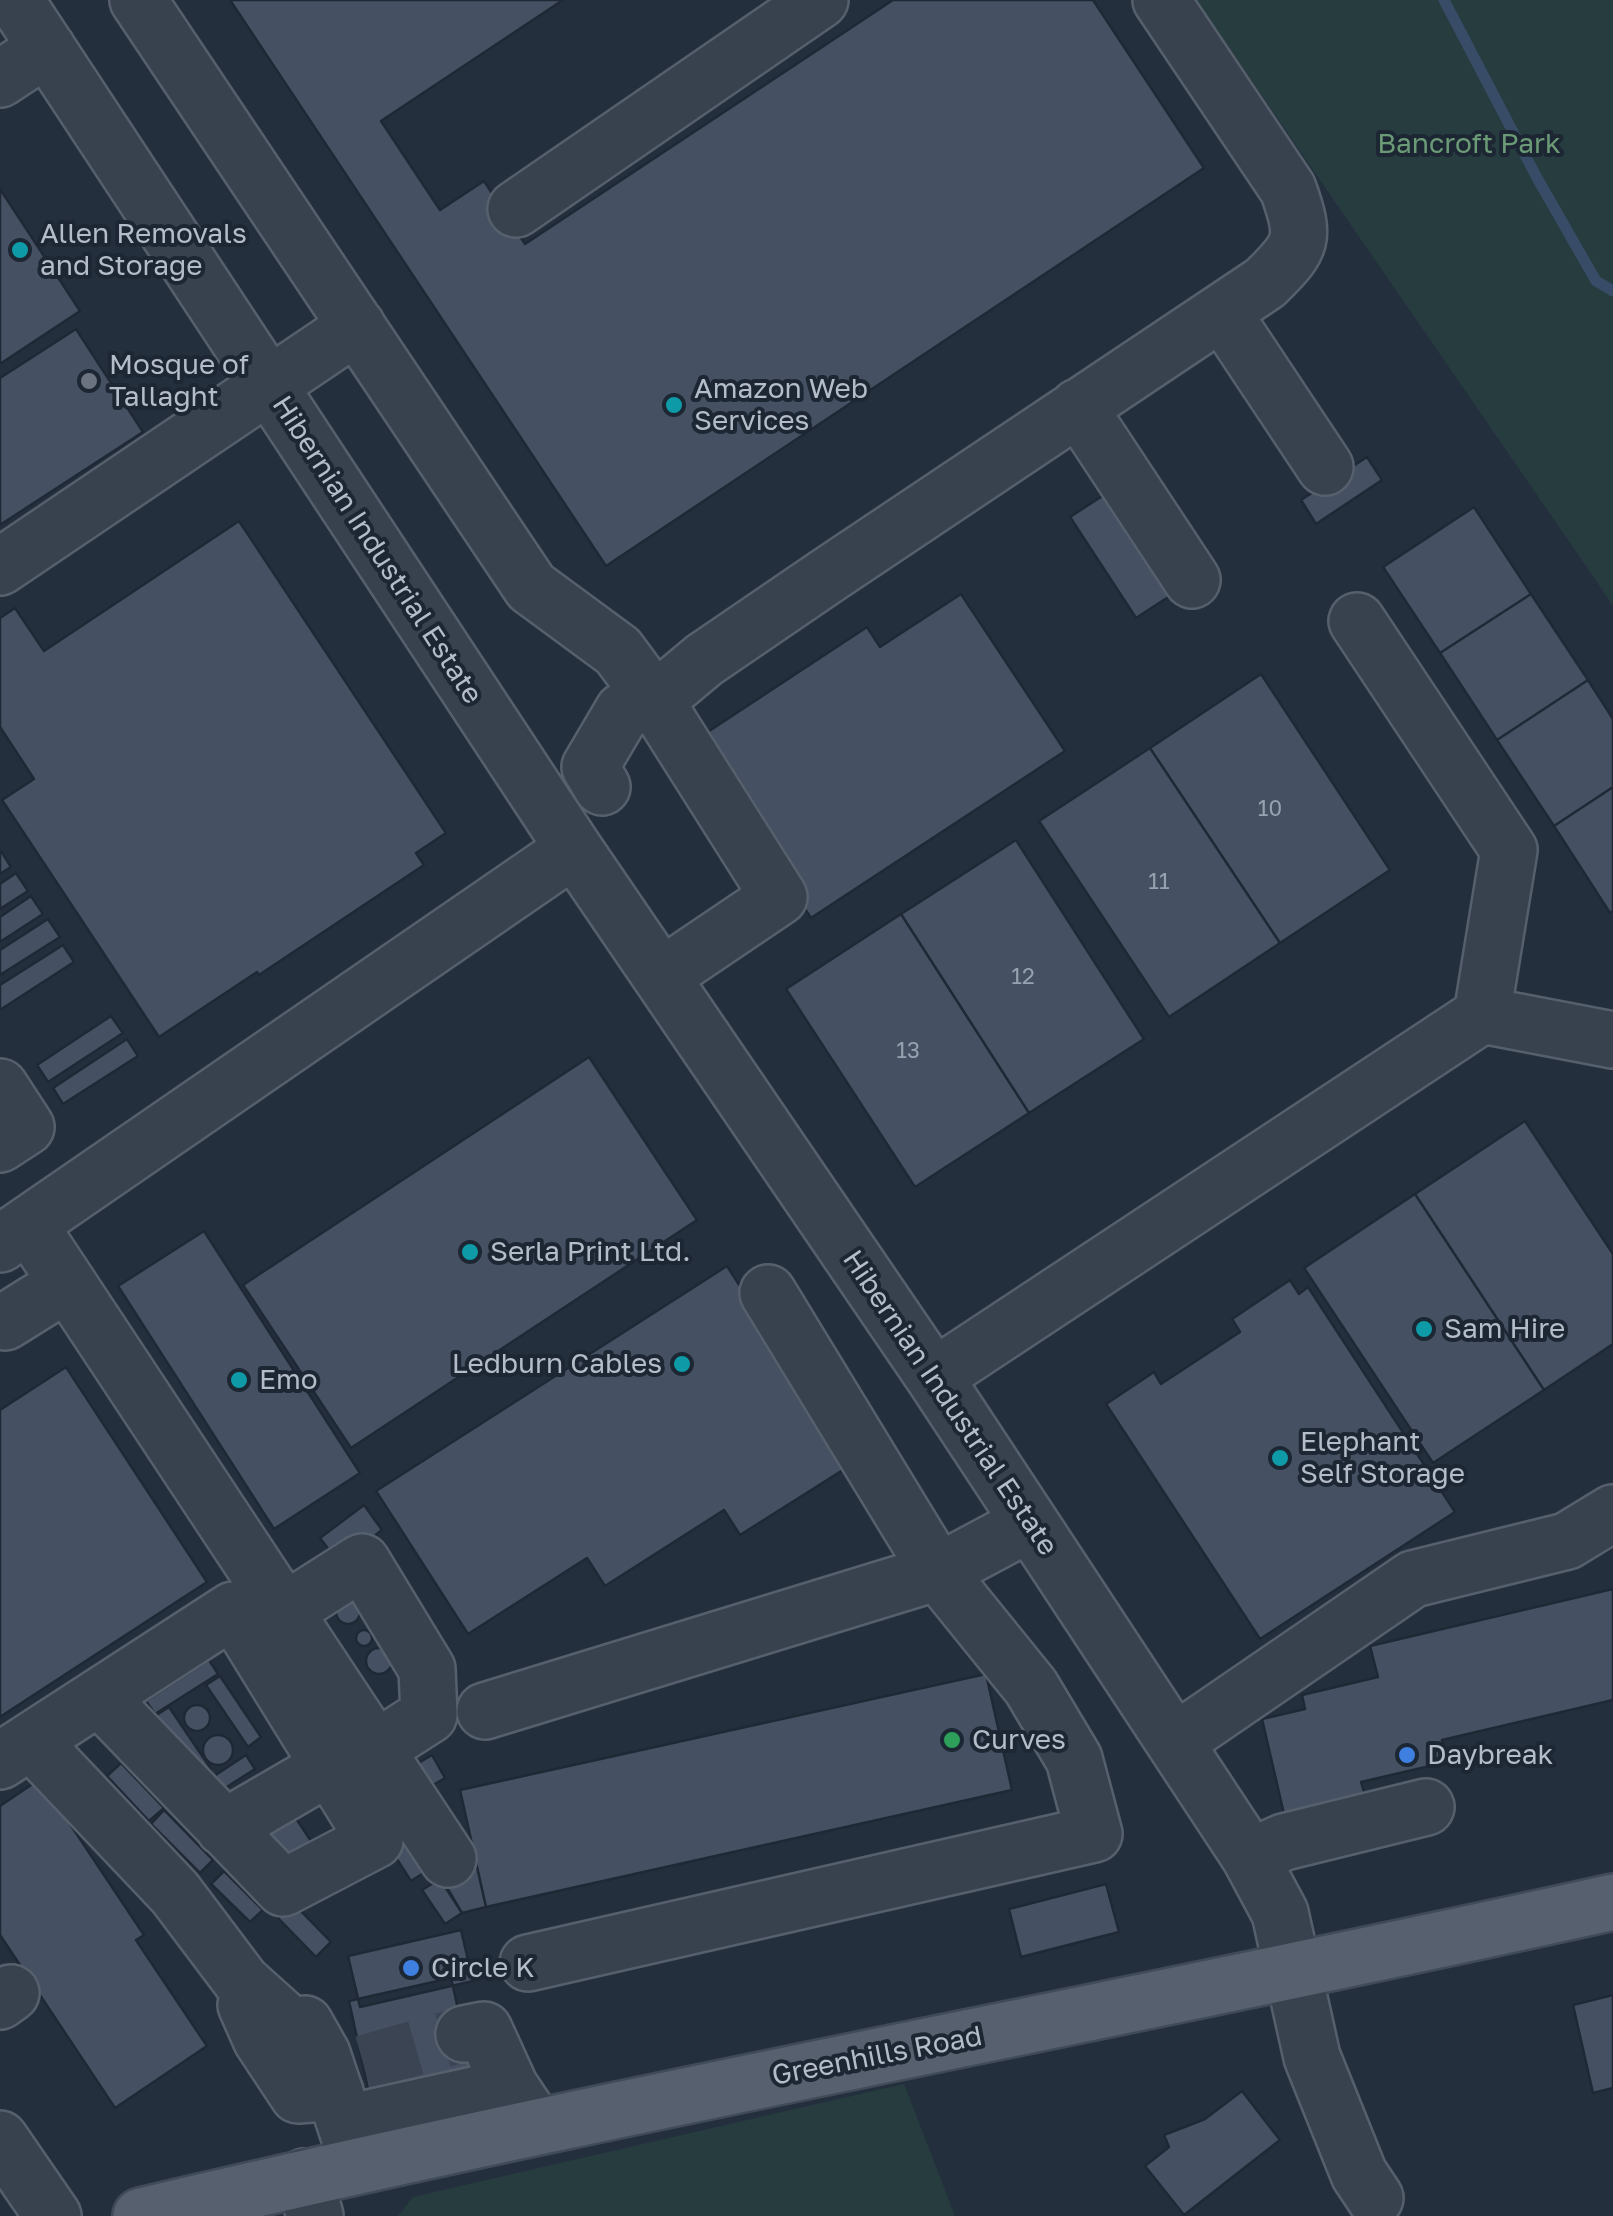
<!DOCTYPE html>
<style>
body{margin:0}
canvas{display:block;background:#242f3e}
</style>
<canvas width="1613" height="2216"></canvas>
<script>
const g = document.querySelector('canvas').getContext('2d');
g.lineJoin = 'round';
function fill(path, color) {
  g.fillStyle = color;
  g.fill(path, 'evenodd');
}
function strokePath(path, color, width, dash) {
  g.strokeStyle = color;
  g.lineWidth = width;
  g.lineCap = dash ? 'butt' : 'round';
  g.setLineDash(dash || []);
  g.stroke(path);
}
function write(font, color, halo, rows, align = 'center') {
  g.font = font + ' "Golos Text",sans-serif';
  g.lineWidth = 8;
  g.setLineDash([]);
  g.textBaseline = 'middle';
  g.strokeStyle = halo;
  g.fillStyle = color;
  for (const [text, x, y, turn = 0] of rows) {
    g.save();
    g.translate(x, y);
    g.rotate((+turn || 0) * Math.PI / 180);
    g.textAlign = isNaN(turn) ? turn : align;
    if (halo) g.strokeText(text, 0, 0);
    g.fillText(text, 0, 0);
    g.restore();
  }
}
fill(new Path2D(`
 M 1196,0 L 1613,0 L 1613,606 L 1595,579 Z
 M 904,2084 L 955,2216 L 398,2216 L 413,2197 Z`), '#263c3f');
strokePath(new Path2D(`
 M 1444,0 L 1536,176 L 1596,281 L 1613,291`), '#394c67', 11);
const building = new Path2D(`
 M 230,0 L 563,0 L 381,121 L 440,210 L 484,181 L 525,244 L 893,0 L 1093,0 L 1204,168 L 606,566 Z
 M 0,189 L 80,311 L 0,364 Z
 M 76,329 L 143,432 L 0,525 L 0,378 Z
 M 1367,457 L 1382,480 L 1316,524 L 1301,500 Z
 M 1110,491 L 1176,592 L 1136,618 L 1070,517 Z
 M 1474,507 L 1531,594 L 1440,653 L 1383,567 Z
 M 239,521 L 446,833 L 416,853 L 424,865 L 259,975 L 257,972 L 159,1037 L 2,800 L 34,779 L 0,727 L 0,618 L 15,608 L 44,651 Z
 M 961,594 L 1065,751 L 811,918 L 694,741 L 867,627 L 880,647 Z
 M 1531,594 L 1588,680 L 1497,740 L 1440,653 Z
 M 1261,674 L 1390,870 L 1280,943 L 1150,748 Z
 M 1588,680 L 1613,719 L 1613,787 L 1554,826 L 1497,740 Z
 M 1150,748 L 1280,943 L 1169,1017 L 1039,821 Z
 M 1613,787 L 1613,911 L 1610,913 L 1554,826 Z
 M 1016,840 L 1144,1039 L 1029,1113 L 901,914 Z
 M 1,851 L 11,867 L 0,874 L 0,852 Z
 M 16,873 L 28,891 L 0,909 L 0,884 Z
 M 31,896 L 43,914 L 0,942 L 0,917 Z
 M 901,914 L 1029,1113 L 915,1187 L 786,989 Z
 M 48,919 L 60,937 L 0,975 L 0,950 Z
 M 63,945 L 74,962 L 0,1010 L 0,985 Z
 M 111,1016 L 123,1033 L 48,1082 L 37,1065 Z
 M 127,1039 L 138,1056 L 63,1104 L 53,1088 Z
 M 589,1057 L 697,1220 L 351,1448 L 243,1285 Z
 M 1525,1121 L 1613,1254 L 1613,1344 L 1544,1390 L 1415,1194 Z
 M 1415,1194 L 1544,1390 L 1433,1463 L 1304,1268 Z
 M 204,1231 L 360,1473 L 274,1529 L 118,1286 Z
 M 727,1266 L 854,1463 L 740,1535 L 724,1510 L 605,1586 L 587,1558 L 468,1634 L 376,1491 Z
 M 1290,1280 L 1299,1294 L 1308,1287 L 1455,1512 L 1260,1639 L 1106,1404 L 1154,1372 L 1161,1384 L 1240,1332 L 1232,1319 Z
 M 66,1367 L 207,1582 L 0,1717 L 0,1410 Z
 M 364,1505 L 382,1530 L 339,1563 L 320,1538 Z
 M 1613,1589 L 1613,1700 L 1442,1740 L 1447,1762 L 1361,1782 L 1365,1795 L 1284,1814 L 1262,1719 L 1305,1709 L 1302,1695 L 1378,1677 L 1370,1646 Z
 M336 1612a12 12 0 1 1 24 0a12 12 0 1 1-24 0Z
 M356 1638a8 8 0 1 1 16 0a8 8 0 1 1-16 0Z
 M366 1661a13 13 0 1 1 26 0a13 13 0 1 1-26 0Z
 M 209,1660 L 218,1674 L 155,1714 L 146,1701 Z
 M 986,1674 L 1012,1790 L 486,1907 L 460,1790 Z
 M 220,1676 L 261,1737 L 248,1747 L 206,1685 Z
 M184 1718a13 13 0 1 1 26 0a13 13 0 1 1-26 0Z
 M 169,1707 L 211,1769 L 197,1778 L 155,1716 Z
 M203 1750a15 15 0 1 1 30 0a15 15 0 1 1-30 0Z
 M 246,1755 L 255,1769 L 211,1797 L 202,1784 Z
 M 432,1755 L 445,1778 L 408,1800 L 395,1777 Z
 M 121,1763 L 164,1808 L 149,1821 L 107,1776 Z
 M 40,1779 L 144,1935 L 136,1940 L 207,2046 L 115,2108 L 0,1935 L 0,1806 Z
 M 384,1795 L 430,1869 L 411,1881 L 364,1808 Z
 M 164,1810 L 213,1860 L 200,1873 L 151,1824 Z
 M 293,1814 L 315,1847 L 285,1867 L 263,1834 Z
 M 477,1867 L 486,1907 L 462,1913 L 439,1874 Z
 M 224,1871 L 263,1910 L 250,1922 L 211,1884 Z
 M 440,1879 L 462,1913 L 445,1924 L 422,1890 Z
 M 1106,1884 L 1119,1932 L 1021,1957 L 1009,1909 Z
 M 293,1903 L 331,1942 L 316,1957 L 278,1918 Z
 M 461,1930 L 473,1981 L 360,2007 L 348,1956 Z
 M 451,1978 L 473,2075 L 370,2098 L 349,2001 Z
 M 1613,1995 L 1613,2088 L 1593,2093 L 1573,2005 Z
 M 1242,2091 L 1280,2140 L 1184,2215 L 1145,2166 L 1169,2147 L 1164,2135 L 1205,2119 Z`);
fill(building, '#455162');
strokePath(building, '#1f2835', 2.5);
strokePath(new Path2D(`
 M 363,2063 L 464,2034`), '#3a4453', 55, [55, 28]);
const minor = new Path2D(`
 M 15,0 L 574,849 L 934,1377 L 1250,1857 L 1280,1913 L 1312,2057 L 1359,2174 L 1375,2198
 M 138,0 L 531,587 L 618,651 L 655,701 L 779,897 L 662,976
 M 0,79 L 47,48
 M 516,209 L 820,0
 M 1222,312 L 1325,467
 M 1078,407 L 1192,580
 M 0,567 L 357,326
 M 1357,621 L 1509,850 L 1482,1015 L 1613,1040
 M 602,787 L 590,767 L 623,711 L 655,701 L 704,660 L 827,576 L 1265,283 C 1303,246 1306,239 1288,189 L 1161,0
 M 0,1087 L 26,1127 L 0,1144
 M 29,1225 L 448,1859
 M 0,1244 L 574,849
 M 5,1322 L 53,1292
 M 934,1377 L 1482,1015
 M 285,1611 L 362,1562 L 427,1669 L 429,1715 L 376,1749
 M 485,1711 L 938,1572 L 768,1293
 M 31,1741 L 175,1893 L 242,1982 L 322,2054
 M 1175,1742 L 1413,1579 L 1567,1541 L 1613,1513
 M 0,1761 L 233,1610 L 375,1840 L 283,1888 L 99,1697
 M 224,1828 L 329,1767
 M 1250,1857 L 1284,1842 L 1426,1807
 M 528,1963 L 1094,1834 L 1074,1759 L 1031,1687 L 938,1572 L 1030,1523
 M 0,2001 L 11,1993
 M 246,2005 L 261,2039 L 298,2095 L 335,2092
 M 305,2024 L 322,2054 L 359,2165
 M 464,2034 L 484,2030 L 510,2087
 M 346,2123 L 510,2087 L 536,2126
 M 0,2139 L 53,2216
 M 304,2177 L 315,2216`);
const major = new Path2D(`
 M 141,2216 C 630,2100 1123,2011 1613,1902`);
strokePath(minor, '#565f6c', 60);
strokePath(major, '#414a57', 60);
strokePath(minor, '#38414e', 55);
strokePath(major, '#56606e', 55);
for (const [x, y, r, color] of [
 [20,250,10,"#0f9aa8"],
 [89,381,10,"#6b7280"],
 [674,405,10,"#0f9aa8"],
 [470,1252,10,"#0f9aa8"],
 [1424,1329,10,"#0f9aa8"],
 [682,1364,10,"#0f9aa8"],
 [239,1380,10,"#0f9aa8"],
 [1280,1458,10,"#0f9aa8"],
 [952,1740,10,"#2e9e5b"],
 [1407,1755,10,"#3f7fe0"],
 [411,1968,10,"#3f7fe0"]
]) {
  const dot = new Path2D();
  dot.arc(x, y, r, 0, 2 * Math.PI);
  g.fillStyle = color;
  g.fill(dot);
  strokePath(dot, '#1d2633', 4);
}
write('22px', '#98a1af', null, [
 ["10",1270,809],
 ["11",1159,882],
 ["12",1023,977],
 ["13",908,1051]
]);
write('28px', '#6b9a76', '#1d2633', [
 ["Bancroft Park",1469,144]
]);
write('28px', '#b4bcc9', '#1d2633', [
 ["Allen Removals",40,234],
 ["and Storage",40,266],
 ["Mosque of",109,365],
 ["Tallaght",109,397],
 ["Amazon Web",694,389],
 ["Services",694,421],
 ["Serla Print Ltd.",490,1252],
 ["Sam Hire",1444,1329],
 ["Ledburn Cables",662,1364,"right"],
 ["Emo",259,1380],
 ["Elephant",1300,1442],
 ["Self Storage",1300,1474],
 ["Curves",972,1740],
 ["Daybreak",1427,1755],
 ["Circle K",431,1968]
], 'left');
write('28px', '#b4bcc9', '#1d2633', [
 ["Hibernian Industrial Estate",377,550,57],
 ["Hibernian Industrial Estate",950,1403,56],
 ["Greenhills Road",877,2056,-11]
]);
</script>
